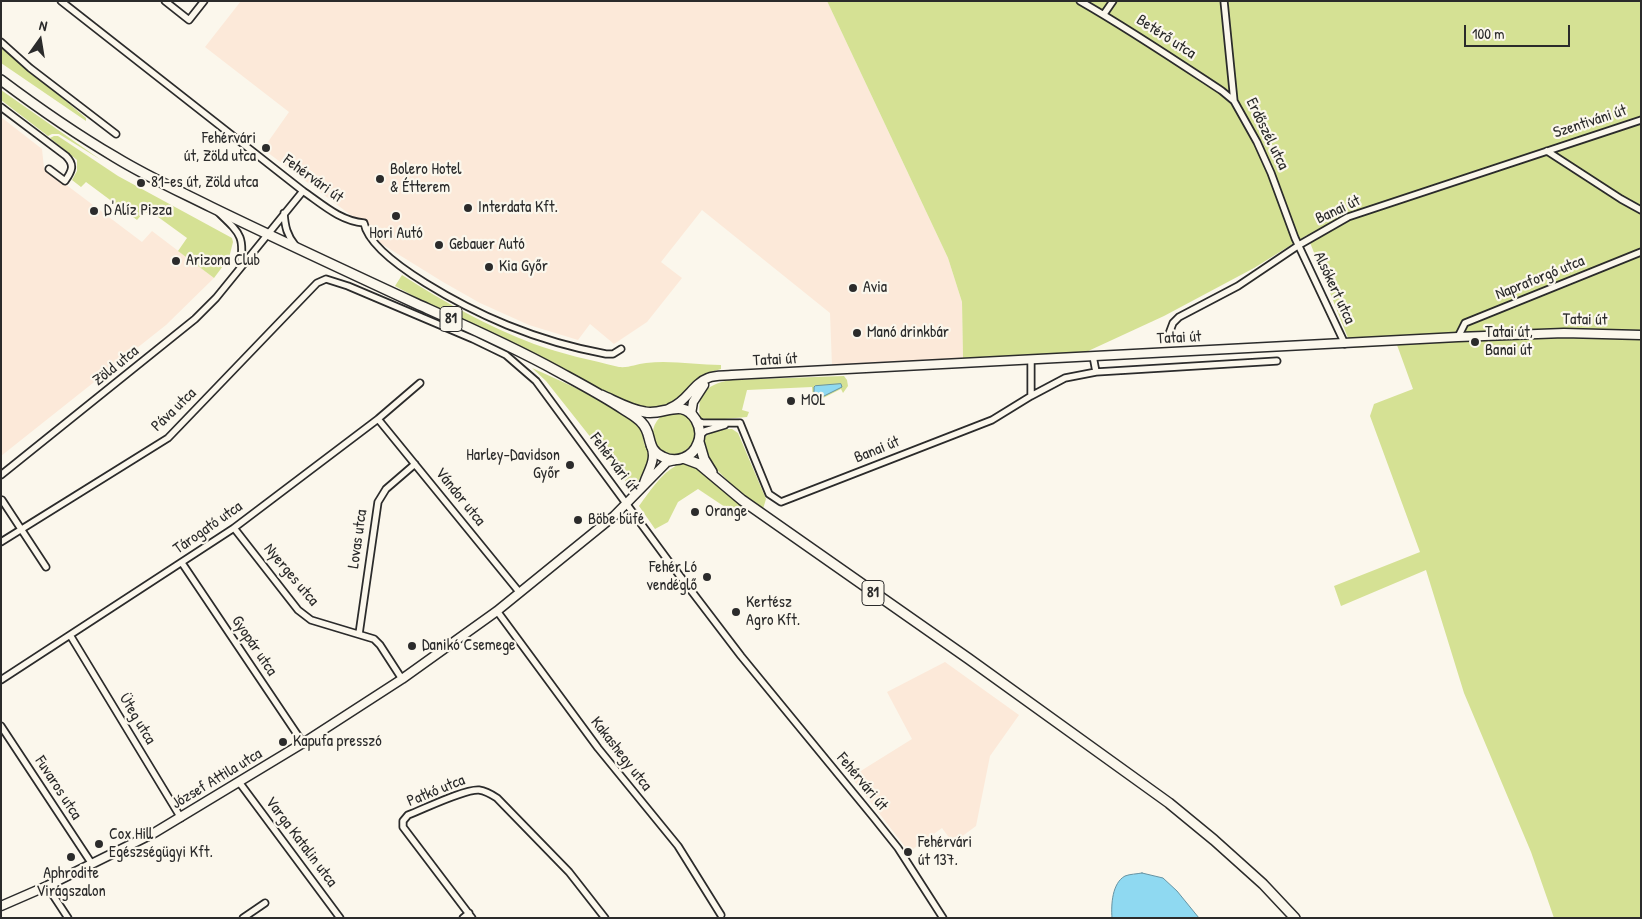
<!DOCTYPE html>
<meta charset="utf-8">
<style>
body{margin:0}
#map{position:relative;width:1642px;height:919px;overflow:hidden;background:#fbf7ec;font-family:"Patrick Hand",sans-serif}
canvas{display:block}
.frame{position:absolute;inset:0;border:2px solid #2b2b2b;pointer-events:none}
.north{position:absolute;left:15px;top:15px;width:50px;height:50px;-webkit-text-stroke:4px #fbf7ec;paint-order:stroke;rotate:13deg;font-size:14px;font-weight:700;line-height:20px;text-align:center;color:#2b2b2b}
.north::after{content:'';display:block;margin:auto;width:18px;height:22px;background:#2b2b2b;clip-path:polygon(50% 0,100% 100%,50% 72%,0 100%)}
.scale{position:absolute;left:1464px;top:25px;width:106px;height:22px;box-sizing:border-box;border:2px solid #2b2b2b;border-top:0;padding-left:6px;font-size:15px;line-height:18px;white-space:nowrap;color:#2b2b2b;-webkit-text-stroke:4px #fbf7ec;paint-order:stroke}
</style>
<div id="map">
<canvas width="1642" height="919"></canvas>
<div class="frame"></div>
<div class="north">N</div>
<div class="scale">100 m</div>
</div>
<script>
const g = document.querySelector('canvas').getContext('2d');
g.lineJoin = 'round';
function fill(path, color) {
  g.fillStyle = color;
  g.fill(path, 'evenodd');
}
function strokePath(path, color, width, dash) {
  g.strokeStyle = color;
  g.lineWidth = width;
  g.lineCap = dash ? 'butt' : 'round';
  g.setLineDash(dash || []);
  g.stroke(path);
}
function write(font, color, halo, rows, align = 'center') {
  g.font = font + ' "Patrick Hand",sans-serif';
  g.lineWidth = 4.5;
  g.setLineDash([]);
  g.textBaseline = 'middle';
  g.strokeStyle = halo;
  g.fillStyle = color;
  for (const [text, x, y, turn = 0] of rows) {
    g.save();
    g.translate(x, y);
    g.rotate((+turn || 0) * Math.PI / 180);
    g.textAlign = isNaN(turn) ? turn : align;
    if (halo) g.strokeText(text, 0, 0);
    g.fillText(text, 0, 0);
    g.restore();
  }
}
fill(new Path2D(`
 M 241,1 L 827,1 L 948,258 L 962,302 L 963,358 L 832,366 L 830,313 L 702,210 L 661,262 L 682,278 L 647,322 L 614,344 L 590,324 L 578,340 L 529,325 L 480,303 L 443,282 L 380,243 L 352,216 L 263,149 L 289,112 L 205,47 Z
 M 1,117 L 42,149 L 44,168 L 142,242 L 152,231 L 214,278 L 166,325 L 1,456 Z
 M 945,662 L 1019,715 L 990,756 L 976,826 L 953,843 L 942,828 L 909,852 L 851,777 L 912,739 L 887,692 Z`), '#fce9d9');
fill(new Path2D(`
 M 827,1 L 1641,1 L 1641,918 L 1554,918 L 1531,852 L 1464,693 L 1426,570 L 1341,606 L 1334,586 L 1420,552 L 1370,416 L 1374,404 L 1413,389 L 1397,345 L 1352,348 L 1307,235 L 1254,268 L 1164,316 L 1086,352 L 963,358 L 962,302 L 948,258 Z
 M 1,47 L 86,118 L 86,121 L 1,63 Z
 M 1,90 L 101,160 L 59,134 L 52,134 L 48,136 L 1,100 Z
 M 54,136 L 58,136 L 118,176 L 232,238 L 233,242 L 229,258 L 214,278 L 178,251 L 187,238 L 154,214 L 144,212 L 137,220 L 86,182 L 81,187 L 72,180 L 77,171 L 77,160 L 50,138 Z
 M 402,275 C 444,302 487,326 534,344 C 561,354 591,360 619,367 C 629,368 636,364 646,363 C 671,360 696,365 721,365 L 721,369 L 708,373 L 695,383 L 684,396 L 674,402 L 649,409 L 639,407 L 610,394 L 513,343 L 445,313 L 395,286 Z
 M 532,368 C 571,385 607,402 641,427 C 642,433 643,438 644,443 C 645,447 648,450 649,454 C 651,466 640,482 630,487 L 546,381 Z
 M 844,376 L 847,380 L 848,386 L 843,393 L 841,389 L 813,403 L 812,387 L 747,390 L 742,410 L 749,412 L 747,417 L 713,420 L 700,418 C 697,393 705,386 729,380 Z
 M653 433a21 21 0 1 1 42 0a21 21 0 1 1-42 0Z
 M 727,429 L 732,429 L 738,433 L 766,499 L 763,509 L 741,494 L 710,463 L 702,441 C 708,432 716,431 727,429 Z
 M 682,463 L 691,464 L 749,506 L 734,513 L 698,489 L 678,502 L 668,522 L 655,529 L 639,506 C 651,490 663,470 682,463 Z`), '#d5e194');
const water = new Path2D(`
 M 841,384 L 842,387 L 816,400 L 814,399 L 814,387 L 815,386 Z
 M 1142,873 L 1163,878 L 1177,891 L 1199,918 L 1112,918 C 1111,905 1112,883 1125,876 C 1130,874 1137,874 1142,873 Z`);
fill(water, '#8fd9f1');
strokePath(water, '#6793a2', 1);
const street = new Path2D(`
 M 61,1 L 303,191 C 322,204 340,221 364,223 C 371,261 473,311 507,325 C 539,338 573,348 606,354 L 613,354 L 621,349
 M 165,1 L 189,20 L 204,1
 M 1080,1 C 1129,29 1175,60 1222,91 L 1234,101
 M 1224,1 L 1234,101 L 1257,142 L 1271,173 L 1295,238 L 1345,344
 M 1104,14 L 1113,1
 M 1,42 L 30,68 L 116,134
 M 1,107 L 66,156 C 75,165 72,171 65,181 L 49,169
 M 1547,151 L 1621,199 L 1641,210
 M 219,213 C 241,234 245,237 240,268
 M 284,213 C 285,227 287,235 295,245
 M 1458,337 L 1465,323 L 1641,252
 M 1167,339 L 1173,323 L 1179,317 L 1238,286 L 1299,245 L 1348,217 L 1641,120
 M 1093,356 L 1096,372
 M 1031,396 L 1065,378 L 1096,372 L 1277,361
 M 378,419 L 520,593
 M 697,421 L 703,423 L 740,423
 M 740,423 L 769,494 L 781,502 L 992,420 L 1031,396 L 1031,360
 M 700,435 L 705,431 L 725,425
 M 1,475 L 195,319 L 216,298 L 303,191
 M 2,500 L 46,567
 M 234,528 L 298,610 L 311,620 L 374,639 L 380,645 L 402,679
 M 1,542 L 168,438 L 317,283 L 326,279 L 348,286 L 473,339 L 506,355 L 536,381 L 667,559 L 741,656 L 874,818 L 898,848 L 943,918
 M 182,563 L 303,743
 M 497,611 L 598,748 L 678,846 L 721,915
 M 359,634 L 378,502 L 386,489 L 415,464
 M 70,635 L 181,818
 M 1,680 L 234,528 L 378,419 L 420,383
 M 1,726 L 92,864
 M 239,782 L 340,918
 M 47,886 L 68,918
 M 243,918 L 265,903
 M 463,918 L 469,913
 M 472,918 L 403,827 L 403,821 L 408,815 C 424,809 464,789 479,790 C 486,791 491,794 497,798 L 569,872 L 605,918`);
const secondary = new Path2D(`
 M 670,408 C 688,401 692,384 708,378 C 715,375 725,376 732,375 L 1458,337 L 1564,333 L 1641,335
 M 691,414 L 693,402 L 704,385
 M 644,483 C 648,471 657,459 651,446
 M 1,906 L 47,886 L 154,833 L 303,743 L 402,679 L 497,611 L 614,516 L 667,462 L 675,460`);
const primary = new Path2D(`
 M 1,80 C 37,107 76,134 115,157 C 146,176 179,191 211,207 C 279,240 348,272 417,304 C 464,325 512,346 557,371 C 579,383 602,395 623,409 C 629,413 637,417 642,423 C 653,434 645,449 663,457 C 677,464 693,457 698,443 C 701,436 700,427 696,420 C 682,397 664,416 645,412 C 630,410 615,401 601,395
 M 699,442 L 704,459 L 712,472
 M 683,458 L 699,464 L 742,500 L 969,659 L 1169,803 L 1214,840 L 1263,884 L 1295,918`);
strokePath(street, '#2b2b2b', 9);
strokePath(secondary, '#2b2b2b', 11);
strokePath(primary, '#2b2b2b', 12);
strokePath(street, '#fbf7ec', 5.5);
strokePath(secondary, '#fbf7ec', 8);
strokePath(primary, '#fbf7ec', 9);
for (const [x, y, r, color] of [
 [266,148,5,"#2b2b2b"],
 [380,179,5,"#2b2b2b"],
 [141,183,5,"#2b2b2b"],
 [468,208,5,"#2b2b2b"],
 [94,211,5,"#2b2b2b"],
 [396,216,5,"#2b2b2b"],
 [439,245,5,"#2b2b2b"],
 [176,261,5,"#2b2b2b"],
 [489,267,5,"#2b2b2b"],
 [853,288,5,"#2b2b2b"],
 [857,333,5,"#2b2b2b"],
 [1475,342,5,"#2b2b2b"],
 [791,401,5,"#2b2b2b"],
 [570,465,5,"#2b2b2b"],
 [695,512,5,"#2b2b2b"],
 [578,520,5,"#2b2b2b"],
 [707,577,5,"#2b2b2b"],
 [736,612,5,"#2b2b2b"],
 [412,646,5,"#2b2b2b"],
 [283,742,5,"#2b2b2b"],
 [99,844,5,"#2b2b2b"],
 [908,852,5,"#2b2b2b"],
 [71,857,5,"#2b2b2b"]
]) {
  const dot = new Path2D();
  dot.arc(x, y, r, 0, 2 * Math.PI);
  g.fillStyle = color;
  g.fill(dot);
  strokePath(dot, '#fbf7ec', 2);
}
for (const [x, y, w] of [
 [451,319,22],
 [873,593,22]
]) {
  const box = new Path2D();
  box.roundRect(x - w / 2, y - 12.5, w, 25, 4);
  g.fillStyle = '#fbf7ec';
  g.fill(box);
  strokePath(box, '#2b2b2b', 1);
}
write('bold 15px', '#2b2b2b', null, [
 ["81",451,319],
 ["81",873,593]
]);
write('16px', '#2b2b2b', '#fbf7ec', [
 ["Betérő utca",1166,37,33],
 ["Szentiváni út",1590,122,-18],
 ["Erdőszél utca",1267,134,64],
 ["Fehérvári út",313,179,36],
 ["Banai út",1338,210,-25],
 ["Napraforgó utca",1540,278,-22],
 ["Alsókert utca",1334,288,65],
 ["Tatai út",1585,320,1],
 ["Tatai út",1179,338,-3],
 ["Tatai út",775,360,-3],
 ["Zöld utca",116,366,-39],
 ["Páva utca",174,410,-44],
 ["Banai út",877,450,-22],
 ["Fehérvári út",614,463,53],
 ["Vándor utca",460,497,51],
 ["Tárogató utca",208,528,-35],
 ["Lovas utca",358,539,-82],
 ["Nyerges utca",291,575,50],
 ["Gyopár utca",254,646,56],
 ["Üteg utca",137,719,59],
 ["Kakashegy utca",621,754,52],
 ["József Attila utca",217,779,-31],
 ["Fehérvári út",862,782,50],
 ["Fuvaros utca",58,788,57],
 ["Patkó utca",436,791,-22],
 ["Varga Katalin utca",301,842,53]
]);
write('16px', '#2b2b2b', '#fbf7ec', [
 ["Fehérvári",256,139,"right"],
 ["út, Zöld utca",256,157,"right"],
 ["Bolero Hotel",390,170],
 ["& Étterem",390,188],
 ["81-es út, Zöld utca",151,183],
 ["Interdata Kft.",478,208],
 ["D'Alíz Pizza",104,211],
 ["Hori Autó",396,234,"center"],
 ["Gebauer Autó",449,245],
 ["Arizona Club",186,261],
 ["Kia Győr",499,267],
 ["Avia",863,288],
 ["Manó drinkbár",867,333],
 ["Tatai út,",1485,333],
 ["Banai út",1485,351],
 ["MOL",801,401],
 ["Harley-Davidson",560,456,"right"],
 ["Győr",560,474,"right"],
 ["Orange",705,512],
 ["Böbe büfé",588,520],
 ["Fehér Ló",697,568,"right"],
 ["vendéglő",697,586,"right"],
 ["Kertész",746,603],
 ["Agro Kft.",746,621],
 ["Danikó Csemege",422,646],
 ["Kapufa presszó",293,742],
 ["Cox Hill",109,835],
 ["Egészségügyi Kft.",109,853],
 ["Fehérvári",918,843],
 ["út 137.",918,861],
 ["Aphrodite",71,874,"center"],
 ["Virágszalon",71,892,"center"]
], 'left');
</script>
